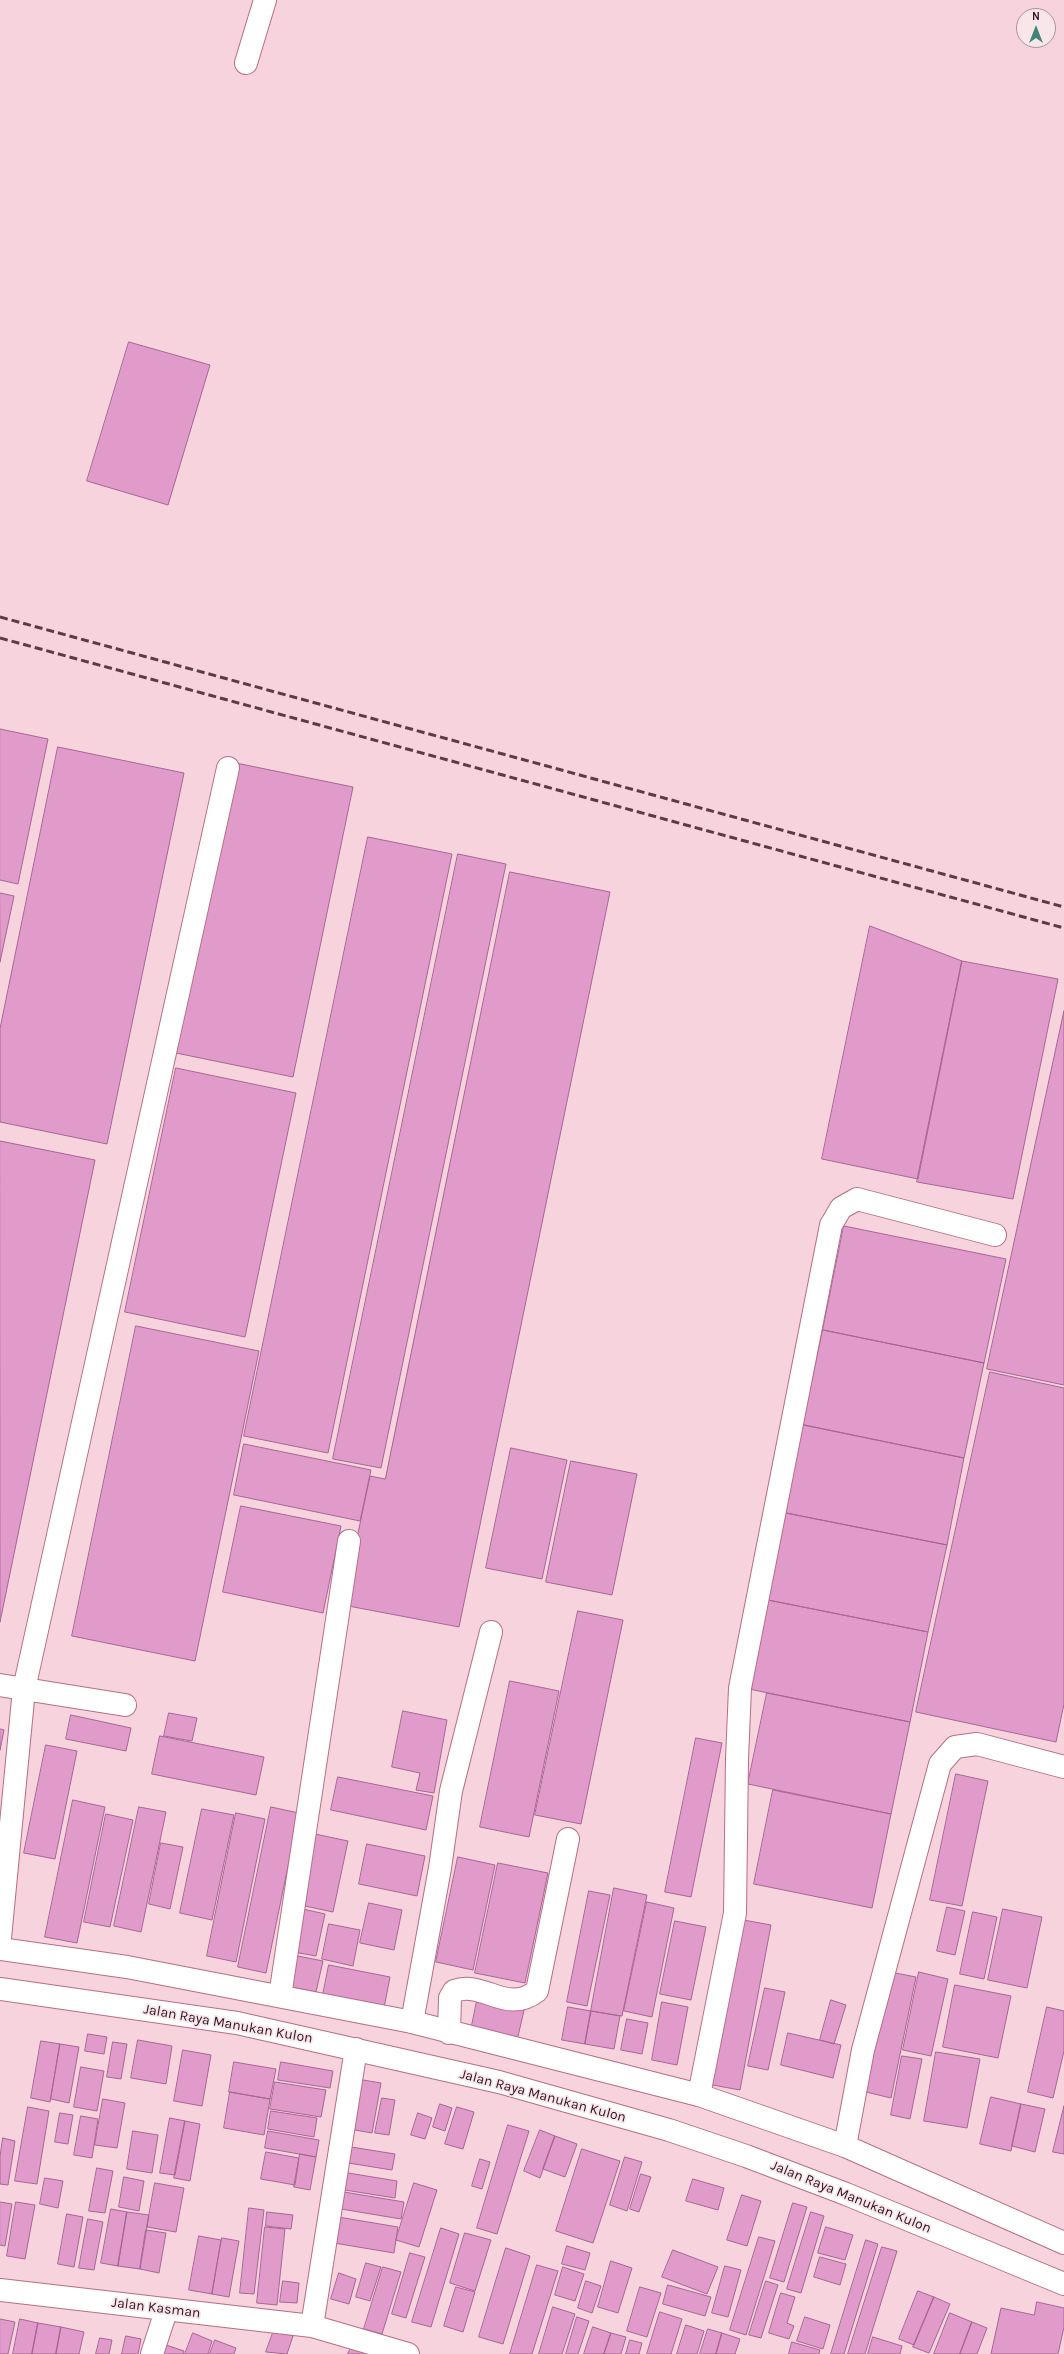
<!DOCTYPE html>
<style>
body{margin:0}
#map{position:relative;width:1064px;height:2354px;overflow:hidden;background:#f6d3dd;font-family:Karla,sans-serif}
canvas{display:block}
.north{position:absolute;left:1016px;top:8px;width:40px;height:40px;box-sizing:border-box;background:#f8e6eb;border:1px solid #a99299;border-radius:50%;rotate:0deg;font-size:11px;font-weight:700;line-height:16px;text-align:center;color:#32131f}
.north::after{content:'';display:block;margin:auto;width:14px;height:18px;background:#428578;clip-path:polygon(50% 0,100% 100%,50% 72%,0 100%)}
</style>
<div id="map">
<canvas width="1064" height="2354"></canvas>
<div class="north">N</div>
</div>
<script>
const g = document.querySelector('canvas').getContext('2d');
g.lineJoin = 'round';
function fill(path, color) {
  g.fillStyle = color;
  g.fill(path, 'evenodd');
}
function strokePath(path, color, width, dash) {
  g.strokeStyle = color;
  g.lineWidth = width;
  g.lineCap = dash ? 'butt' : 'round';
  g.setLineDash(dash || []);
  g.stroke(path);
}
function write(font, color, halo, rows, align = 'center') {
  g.font = font + ' Karla,sans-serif';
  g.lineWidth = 3.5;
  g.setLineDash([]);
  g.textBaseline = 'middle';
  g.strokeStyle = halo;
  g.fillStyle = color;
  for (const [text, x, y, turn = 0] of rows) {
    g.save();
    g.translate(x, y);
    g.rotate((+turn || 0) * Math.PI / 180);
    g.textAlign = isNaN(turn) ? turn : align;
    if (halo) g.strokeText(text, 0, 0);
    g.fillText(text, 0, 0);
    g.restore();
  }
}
const building = new Path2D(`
 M 129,342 L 210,365 L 168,505 L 87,481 Z
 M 0,729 L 48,739 L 18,884 L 0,880 Z
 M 58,747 L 184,773 L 107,1144 L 0,1122 L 0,1029 Z
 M 231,762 L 353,787 L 293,1077 L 171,1052 Z
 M 368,837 L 452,854 L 328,1453 L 244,1436 Z
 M 458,854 L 506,864 L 381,1468 L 333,1459 Z
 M 510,872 L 610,892 L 459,1627 L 343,1605 L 370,1476 L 385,1479 Z
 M 0,893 L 14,896 L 0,962 Z
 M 870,926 L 962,961 L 918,1179 L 822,1159 Z
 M 962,961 L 1058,979 L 1013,1199 L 917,1182 Z
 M 1064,1011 L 1064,1385 L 987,1369 Z
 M 176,1068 L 296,1093 L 245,1337 L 125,1312 Z
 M 0,1141 L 95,1160 L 0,1622 Z
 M 844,1226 L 1006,1259 L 984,1363 L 823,1330 Z
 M 136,1326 L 259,1351 L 195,1661 L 72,1636 Z
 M 823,1330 L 984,1363 L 964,1458 L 803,1425 Z
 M 990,1372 L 1064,1388 L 1064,1704 L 1056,1742 L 916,1712 Z
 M 800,1424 L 964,1458 L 947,1545 L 781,1512 Z
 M 244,1444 L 371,1470 L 360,1521 L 234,1495 Z
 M 511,1448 L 567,1460 L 542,1579 L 486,1568 Z
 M 571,1461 L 637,1474 L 612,1595 L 546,1582 Z
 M 241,1506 L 341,1526 L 323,1613 L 223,1592 Z
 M 781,1512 L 947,1545 L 928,1632 L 763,1599 Z
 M 763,1599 L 928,1632 L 910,1722 L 744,1688 Z
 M 578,1611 L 623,1620 L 581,1824 L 535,1815 Z
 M 510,1681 L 559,1691 L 529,1837 L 480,1827 Z
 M 767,1693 L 910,1722 L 891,1814 L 748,1784 Z
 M 403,1711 L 447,1720 L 434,1793 L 416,1790 L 420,1773 L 392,1767 Z
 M 169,1713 L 197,1718 L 192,1741 L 164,1736 Z
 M 71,1715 L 131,1728 L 126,1751 L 66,1739 Z
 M 0,1729 L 4,1730 L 0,1750 Z
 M 160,1736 L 264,1757 L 256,1795 L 152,1774 Z
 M 696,1738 L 722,1743 L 691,1897 L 665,1892 Z
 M 46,1745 L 77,1751 L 55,1859 L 24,1853 Z
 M 956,1774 L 988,1781 L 962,1906 L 930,1900 Z
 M 338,1777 L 433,1796 L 426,1830 L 331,1810 Z
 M 773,1790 L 891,1814 L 872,1908 L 754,1884 Z
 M 73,1800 L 105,1807 L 77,1943 L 45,1937 Z
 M 139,1807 L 166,1812 L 141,1932 L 114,1926 Z
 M 271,1807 L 299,1813 L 266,1973 L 238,1967 Z
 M 202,1809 L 234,1815 L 212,1920 L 180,1913 Z
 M 236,1813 L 265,1819 L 236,1962 L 207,1956 Z
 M 106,1814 L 133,1820 L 110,1927 L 84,1922 Z
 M 315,1834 L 348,1841 L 333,1912 L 300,1905 Z
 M 161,1843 L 183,1847 L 170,1909 L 149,1904 Z
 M 367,1844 L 425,1856 L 417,1896 L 359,1884 Z
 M 458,1857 L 495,1865 L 473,1970 L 436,1962 Z
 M 498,1863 L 548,1873 L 525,1983 L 475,1973 Z
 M 614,1888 L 647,1895 L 622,2016 L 591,2011 Z
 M 589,1891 L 610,1895 L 587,2006 L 567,2002 Z
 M 647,1902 L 674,1908 L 652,2017 L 624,2011 Z
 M 369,1903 L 402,1910 L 394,1950 L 360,1943 Z
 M 947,1907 L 965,1911 L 955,1955 L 937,1951 Z
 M 303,1909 L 325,1914 L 316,1956 L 294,1952 Z
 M 1003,1909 L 1042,1917 L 1027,1988 L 988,1980 Z
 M 973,1912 L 997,1917 L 984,1979 L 960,1974 Z
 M 738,1919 L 771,1925 L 740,2090 L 707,2084 Z
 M 675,1921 L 706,1927 L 691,2000 L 660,1994 Z
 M 329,1924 L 360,1930 L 353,1966 L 322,1959 Z
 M 293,1955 L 323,1961 L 316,1992 L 287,1986 Z
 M 329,1965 L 390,1977 L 384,2008 L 323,1995 Z
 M 890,1972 L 916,1977 L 891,2098 L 866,2092 Z
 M 919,1972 L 948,1979 L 931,2056 L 903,2050 Z
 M 955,1985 L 1011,1996 L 998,2058 L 943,2047 Z
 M 765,1988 L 785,1992 L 768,2070 L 748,2066 Z
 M 478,1996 L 525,2006 L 516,2045 L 470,2035 Z
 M 831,2000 L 846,2005 L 834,2044 L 820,2040 Z
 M 662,2002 L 688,2007 L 677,2065 L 652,2060 Z
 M 568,2007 L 591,2011 L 585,2044 L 562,2040 Z
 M 1047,2007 L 1064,2011 L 1064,2051 L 1053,2098 L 1028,2092 Z
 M 591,2011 L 620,2016 L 614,2049 L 585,2044 Z
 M 627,2019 L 648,2023 L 642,2054 L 621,2050 Z
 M 788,2033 L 841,2045 L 833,2078 L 781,2065 Z
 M 88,2034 L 107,2037 L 104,2054 L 85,2051 Z
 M 138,2040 L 172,2046 L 166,2084 L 131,2078 Z
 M 41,2041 L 60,2044 L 50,2102 L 31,2098 Z
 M 113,2042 L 127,2044 L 121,2079 L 107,2077 Z
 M 60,2044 L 79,2047 L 69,2103 L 51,2099 Z
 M 183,2050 L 211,2055 L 202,2106 L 174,2101 Z
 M 936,2052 L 980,2059 L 967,2128 L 924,2121 Z
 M 902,2056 L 922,2059 L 910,2119 L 891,2115 Z
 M 234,2062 L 276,2069 L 270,2099 L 229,2092 Z
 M 281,2062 L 333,2071 L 330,2088 L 278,2080 Z
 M 81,2067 L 104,2071 L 97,2111 L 74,2107 Z
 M 357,2079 L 381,2083 L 372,2133 L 349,2129 Z
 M 275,2082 L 326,2090 L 321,2117 L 270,2109 Z
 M 230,2092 L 270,2099 L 264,2135 L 224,2128 Z
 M 991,2097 L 1021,2104 L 1011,2151 L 980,2144 Z
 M 382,2098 L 395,2100 L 389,2135 L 375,2133 Z
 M 103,2099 L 125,2103 L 117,2148 L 95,2145 Z
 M 440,2104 L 452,2108 L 445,2131 L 433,2127 Z
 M 1021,2104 L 1045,2109 L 1035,2152 L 1012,2146 Z
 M 1064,2106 L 1064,2154 L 1053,2152 Z
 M 28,2107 L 49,2111 L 37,2184 L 15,2181 Z
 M 457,2107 L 474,2112 L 463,2149 L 445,2144 Z
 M 271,2111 L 317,2118 L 314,2137 L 268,2129 Z
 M 60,2113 L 73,2115 L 68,2144 L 55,2142 Z
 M 418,2113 L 432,2118 L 425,2139 L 411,2135 Z
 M 81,2116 L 98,2119 L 92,2158 L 74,2155 Z
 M 170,2118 L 185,2121 L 175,2175 L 160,2173 Z
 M 185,2121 L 200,2124 L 190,2181 L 174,2178 Z
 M 508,2125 L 529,2131 L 497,2234 L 477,2228 Z
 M 540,2130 L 555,2136 L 540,2178 L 524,2171 Z
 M 133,2131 L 158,2135 L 152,2173 L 127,2169 Z
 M 268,2131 L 319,2140 L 316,2157 L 265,2148 Z
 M 555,2136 L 577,2144 L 565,2177 L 543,2169 Z
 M 3,2138 L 15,2141 L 8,2185 L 0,2184 L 0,2157 Z
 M 345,2146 L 395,2154 L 392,2170 L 342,2162 Z
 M 582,2149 L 620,2161 L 593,2243 L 556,2231 Z
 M 266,2152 L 299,2158 L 295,2185 L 261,2179 Z
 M 300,2154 L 316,2157 L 310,2190 L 294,2187 Z
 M 625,2157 L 642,2162 L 627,2211 L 610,2205 Z
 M 480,2159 L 490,2162 L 482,2189 L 472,2186 Z
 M 97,2168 L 113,2171 L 105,2213 L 89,2211 Z
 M 348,2173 L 397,2181 L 395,2198 L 345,2190 Z
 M 641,2174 L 651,2177 L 639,2212 L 630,2209 Z
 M 124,2177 L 144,2181 L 139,2211 L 119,2207 Z
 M 45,2178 L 63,2181 L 58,2208 L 40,2204 Z
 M 693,2179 L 724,2188 L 718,2210 L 686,2201 Z
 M 155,2183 L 184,2188 L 176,2232 L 147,2227 Z
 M 414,2183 L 437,2190 L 419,2247 L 396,2240 Z
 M 344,2192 L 404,2202 L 401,2219 L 341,2209 Z
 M 742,2195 L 761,2201 L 747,2246 L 727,2240 Z
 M 0,2202 L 12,2204 L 5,2246 L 0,2245 Z
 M 16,2202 L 35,2205 L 25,2259 L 7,2256 Z
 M 793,2203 L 807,2207 L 784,2282 L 770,2278 Z
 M 249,2208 L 264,2210 L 254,2294 L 240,2293 Z
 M 111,2209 L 127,2212 L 118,2266 L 101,2263 Z
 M 127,2212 L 149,2215 L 140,2269 L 118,2266 Z
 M 267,2212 L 293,2215 L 291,2229 L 266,2226 Z
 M 811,2212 L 824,2216 L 801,2293 L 787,2289 Z
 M 67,2214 L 83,2217 L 74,2267 L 58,2264 Z
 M 338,2217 L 398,2227 L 394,2253 L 334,2243 Z
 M 88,2219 L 103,2222 L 94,2270 L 79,2268 Z
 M 265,2227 L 285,2229 L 277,2305 L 257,2303 Z
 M 826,2227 L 853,2235 L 845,2260 L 818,2253 Z
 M 441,2228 L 459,2234 L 431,2327 L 412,2322 Z
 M 146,2230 L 166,2233 L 159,2273 L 140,2269 Z
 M 465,2233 L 491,2240 L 475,2291 L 450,2283 Z
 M 199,2236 L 221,2240 L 212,2294 L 189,2290 Z
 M 759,2237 L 775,2241 L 746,2335 L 730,2330 Z
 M 222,2238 L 239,2241 L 229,2297 L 212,2294 Z
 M 866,2240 L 878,2244 L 844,2354 L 831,2354 Z
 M 567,2246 L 590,2253 L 585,2270 L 562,2264 Z
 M 882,2247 L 897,2251 L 865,2354 L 848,2354 Z
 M 506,2248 L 530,2256 L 503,2344 L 479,2337 Z
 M 673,2250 L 718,2267 L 707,2294 L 662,2277 Z
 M 410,2253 L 425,2257 L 406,2318 L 392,2314 Z
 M 820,2257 L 846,2264 L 840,2285 L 814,2277 Z
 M 611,2261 L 632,2268 L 618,2313 L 598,2307 Z
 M 366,2263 L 381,2267 L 370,2301 L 356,2297 Z
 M 537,2265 L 558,2271 L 532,2354 L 510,2354 Z
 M 725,2266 L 741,2270 L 728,2317 L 712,2313 Z
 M 383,2267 L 401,2272 L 382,2334 L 364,2329 Z
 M 563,2267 L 584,2274 L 575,2301 L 555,2295 Z
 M 339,2273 L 356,2279 L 349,2304 L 331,2299 Z
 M 283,2281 L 299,2283 L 297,2303 L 280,2302 Z
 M 586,2281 L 601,2286 L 592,2313 L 578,2308 Z
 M 766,2281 L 778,2285 L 761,2338 L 749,2335 Z
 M 668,2285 L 711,2297 L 705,2316 L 663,2304 Z
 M 456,2287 L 475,2292 L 463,2332 L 444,2326 Z
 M 640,2287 L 661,2293 L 647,2337 L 627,2331 Z
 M 918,2291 L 934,2297 L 914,2345 L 899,2339 Z
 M 781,2293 L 795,2297 L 787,2323 L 794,2326 L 789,2339 L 769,2333 Z
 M 934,2297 L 950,2304 L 929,2353 L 913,2347 Z
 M 1037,2302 L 1064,2308 L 1064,2327 L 1058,2354 L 991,2354 L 1001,2308 L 1034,2315 Z
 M 553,2307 L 575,2314 L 562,2354 L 539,2354 Z
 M 660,2312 L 682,2319 L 671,2354 L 647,2354 Z
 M 950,2313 L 972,2322 L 960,2354 L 934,2354 Z
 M 577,2317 L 589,2321 L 578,2354 L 566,2354 Z
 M 805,2317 L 830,2325 L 823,2349 L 797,2341 Z
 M 0,2319 L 15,2322 L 8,2354 L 0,2354 Z
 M 20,2319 L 38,2323 L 32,2354 L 13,2354 Z
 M 972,2322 L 987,2328 L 977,2354 L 960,2354 Z
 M 38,2323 L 61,2327 L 56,2354 L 32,2354 Z
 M 686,2325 L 704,2331 L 697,2354 L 677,2354 Z
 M 61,2327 L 84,2332 L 79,2354 L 56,2354 Z
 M 593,2327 L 611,2333 L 604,2354 L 584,2354 Z
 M 708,2329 L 722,2333 L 716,2354 L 700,2354 Z
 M 274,2330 L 293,2336 L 287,2354 L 266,2352 Z
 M 193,2333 L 212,2341 L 208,2354 L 185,2354 Z
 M 611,2333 L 626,2337 L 621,2354 L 604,2354 Z
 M 722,2333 L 740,2339 L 735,2354 L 716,2354 Z
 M 126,2336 L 141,2339 L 138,2354 L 122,2354 Z
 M 873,2337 L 902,2346 L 900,2354 L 868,2354 Z
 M 100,2338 L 112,2340 L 109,2354 L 96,2354 Z
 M 215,2340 L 236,2348 L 234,2354 L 210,2354 Z
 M 630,2340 L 642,2343 L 639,2354 L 626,2354 Z
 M 792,2342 L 820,2350 L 819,2354 L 789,2354 Z
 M 160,2343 L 184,2351 L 183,2354 L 156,2354 Z
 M 351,2348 L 368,2354 L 348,2354 Z`);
fill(building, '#e19bcb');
strokePath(building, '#a76594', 1);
const minor = new Path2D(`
 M 246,63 L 265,0
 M 0,1685 L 125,1705
 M 0,1938 L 24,1689 L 228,768
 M 280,1996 L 349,1541
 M 412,2022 L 440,1868 L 451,1791 L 491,1632
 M 449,2033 L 450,1998 L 454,1991 C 484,1980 506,2015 537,1991 L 568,1839
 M 699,2095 L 735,1913 L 737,1759 L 740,1688 L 831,1225 L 841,1208 L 857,1199 L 995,1235
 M 845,2146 L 863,2050 L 940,1764 L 955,1747 L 977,1744 L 1064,1767
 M 0,2290 L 312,2326 L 408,2354
 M 312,2326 L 356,2049
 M 152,2354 L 166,2311`);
const major = new Path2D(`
 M 0,1949 L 127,1967 L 412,2022 L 699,2095 L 845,2146 L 1064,2243
 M 0,1989 L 237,2023 L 499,2082 L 669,2130 L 746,2156 L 846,2194 L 1064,2284`);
strokePath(minor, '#ba6c86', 24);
strokePath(major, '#ba6c86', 24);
strokePath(minor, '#fff', 22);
strokePath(major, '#fff', 22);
strokePath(new Path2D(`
 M 0,617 L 1064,907
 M 0,638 L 1064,928`), '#5b3b47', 3, [8, 4]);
write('14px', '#32131f', '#f8e6eb', [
 ["Jalan Raya Manukan Kulon",228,2024,10],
 ["Jalan Raya Manukan Kulon",543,2096,15],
 ["Jalan Raya Manukan Kulon",851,2197,22],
 ["Jalan Kasman",156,2308,7]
]);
</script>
